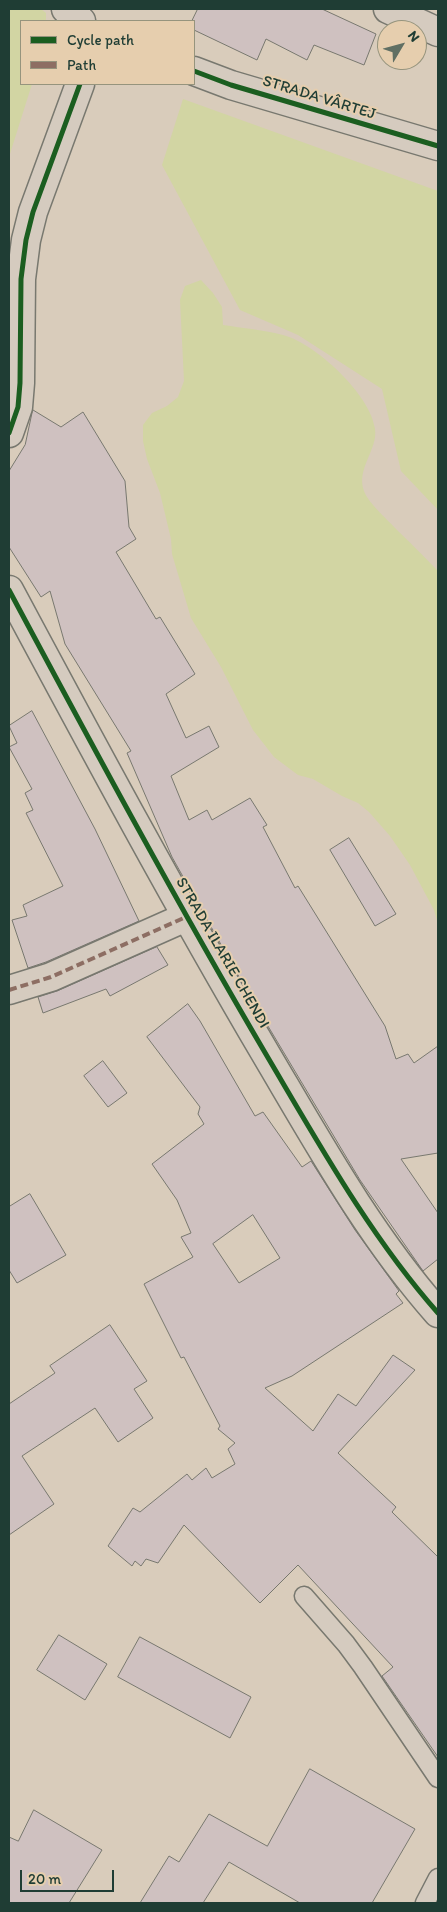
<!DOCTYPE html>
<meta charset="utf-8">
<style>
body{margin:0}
#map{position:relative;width:447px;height:1912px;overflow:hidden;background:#d9ccbb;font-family:Itim,sans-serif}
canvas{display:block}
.frame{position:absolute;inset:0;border:10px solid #1f3d34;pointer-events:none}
.legend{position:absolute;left:20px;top:20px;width:175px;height:65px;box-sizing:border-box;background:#e6ceae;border:1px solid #96947d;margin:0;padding:6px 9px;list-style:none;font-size:15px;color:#1f3d34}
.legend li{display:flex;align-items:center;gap:10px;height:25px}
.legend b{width:25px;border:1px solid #96947d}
.north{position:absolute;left:377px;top:20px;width:50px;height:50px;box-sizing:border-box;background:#e6ceae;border:1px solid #96947d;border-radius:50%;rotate:53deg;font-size:14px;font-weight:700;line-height:20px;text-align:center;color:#1f3d34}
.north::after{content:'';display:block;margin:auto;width:18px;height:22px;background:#606f63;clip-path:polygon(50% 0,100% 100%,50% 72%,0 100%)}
.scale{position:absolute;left:20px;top:1870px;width:94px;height:22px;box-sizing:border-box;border:2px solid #1f3d34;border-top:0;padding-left:6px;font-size:15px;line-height:18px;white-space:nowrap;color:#1f3d34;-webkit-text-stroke:4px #e6ceae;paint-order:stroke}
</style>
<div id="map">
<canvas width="447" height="1912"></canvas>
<div class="frame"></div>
<ul class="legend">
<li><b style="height:6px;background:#1b5e20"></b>Cycle path</li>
<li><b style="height:6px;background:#8d6e63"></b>Path</li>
</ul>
<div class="north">N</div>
<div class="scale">20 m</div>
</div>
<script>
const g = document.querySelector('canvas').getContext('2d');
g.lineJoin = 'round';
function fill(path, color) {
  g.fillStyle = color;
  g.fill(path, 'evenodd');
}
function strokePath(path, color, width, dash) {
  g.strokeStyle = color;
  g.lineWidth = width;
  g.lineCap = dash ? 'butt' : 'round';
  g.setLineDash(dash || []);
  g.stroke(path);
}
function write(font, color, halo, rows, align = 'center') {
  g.font = font + ' Itim,sans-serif';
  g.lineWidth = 4;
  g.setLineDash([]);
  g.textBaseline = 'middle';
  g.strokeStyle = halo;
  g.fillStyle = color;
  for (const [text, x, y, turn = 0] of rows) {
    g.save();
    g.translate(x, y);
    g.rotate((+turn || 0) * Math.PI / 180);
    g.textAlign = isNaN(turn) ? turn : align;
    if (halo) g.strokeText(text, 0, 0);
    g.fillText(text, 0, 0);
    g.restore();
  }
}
fill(new Path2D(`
 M 9,9 L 41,9 L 46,13 L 46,21 L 21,21 L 21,84 L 32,84 L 9,157 Z
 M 183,99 L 438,191 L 438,510 L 401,471 L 382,389 L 298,335 L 240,310 L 162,165 Z
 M 201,280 L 213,293 L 222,307 L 223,325 C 243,328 264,330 283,335 C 315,343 371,395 375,429 C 378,450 356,468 364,491 C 368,503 389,521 398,531 C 412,544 425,558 438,571 L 438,924 L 434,910 L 410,865 L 390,836 L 369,812 L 358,803 L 342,796 L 313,779 L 298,775 L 274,757 L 253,730 L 221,667 L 191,618 L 172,554 L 171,539 L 160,493 L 147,459 L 143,441 L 143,425 L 152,413 L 167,406 L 178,397 L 184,381 L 180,300 L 185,286 Z`), '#d2d5a3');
const building = new Path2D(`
 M 198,9 L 322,9 L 376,34 L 364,65 L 314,45 L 307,60 L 266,39 L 257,60 L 194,30 L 192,21 Z
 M 33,410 L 61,427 L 83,412 L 125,481 L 129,527 L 136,539 L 116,552 L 156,619 L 160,617 L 195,674 L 166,694 L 186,738 L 209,726 L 219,747 L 171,776 L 189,820 L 207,810 L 212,820 L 250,798 L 267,825 L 263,827 L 295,888 L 298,886 L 385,1026 L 396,1059 L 408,1054 L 414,1063 L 438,1046 L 438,1153 L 401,1159 L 438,1213 L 438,1259 L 423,1271 L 360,1180 L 247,991 L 172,857 L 127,753 L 131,751 L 65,644 L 50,591 L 41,597 L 9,547 L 9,471 L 25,445 Z
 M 32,711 L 95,829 L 139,921 L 46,962 L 28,968 L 12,920 L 27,916 L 23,905 L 63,886 L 26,813 L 33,810 L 25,793 L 32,789 L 9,747 L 17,743 L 9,726 Z
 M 349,838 L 396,914 L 375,926 L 330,850 Z
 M 157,947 L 168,965 L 110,996 L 106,989 L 43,1013 L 38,997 L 57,991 Z
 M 188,1004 L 200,1021 L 255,1116 L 263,1112 L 302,1167 L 311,1161 L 355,1230 L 399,1291 L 396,1294 L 403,1303 L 292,1376 L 265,1388 L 313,1431 L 338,1394 L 356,1406 L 393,1355 L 415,1370 L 338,1453 L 396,1507 L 392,1512 L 438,1557 L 438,1757 L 382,1676 L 393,1667 L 298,1565 L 260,1603 L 184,1525 L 158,1563 L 146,1559 L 141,1566 L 135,1561 L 132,1566 L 108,1546 L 133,1508 L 140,1512 L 187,1474 L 192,1480 L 206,1468 L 212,1478 L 235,1464 L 228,1449 L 235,1443 L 218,1429 L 220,1426 L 184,1357 L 181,1358 L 144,1284 L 193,1257 L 181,1237 L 191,1233 L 177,1200 L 152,1164 L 204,1124 L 198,1114 L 200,1107 L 147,1037 ZM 253,1215 L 280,1258 L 239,1283 L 213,1244 Z
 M 103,1061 L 127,1093 L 108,1107 L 84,1076 Z
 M 30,1194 L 66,1255 L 17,1283 L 9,1270 L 9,1207 Z
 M 110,1325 L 147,1381 L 134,1389 L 153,1418 L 118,1442 L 95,1408 L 22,1456 L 54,1504 L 9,1535 L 9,1404 L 55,1373 L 50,1366 Z
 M 59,1635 L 107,1664 L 85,1700 L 37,1670 Z
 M 140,1637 L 251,1697 L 230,1738 L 118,1677 Z
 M 310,1769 L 415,1829 L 372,1903 L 300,1903 L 229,1862 L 203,1903 L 140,1903 L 169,1856 L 179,1862 L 209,1814 L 267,1846 Z
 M 34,1810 L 102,1850 L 69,1903 L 9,1903 L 9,1837 L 18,1841 Z`);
fill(building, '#cfc1c0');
strokePath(building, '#78786f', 1);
const lane = new Path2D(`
 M 304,1596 L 346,1644 L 363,1667 L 438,1778
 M 425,1903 L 438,1878`);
const street = new Path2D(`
 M 388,9 L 438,32
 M 9,990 L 51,977 L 186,917`);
const secondary = new Path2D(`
 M 66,9 L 81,21
 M 194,71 L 231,85 L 438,146
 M 9,433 L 18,407 L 20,383 L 21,279 L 26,240 L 33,212 L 80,84
 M 9,590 C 93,747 177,903 267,1056 C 319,1144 370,1236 438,1313`);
strokePath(lane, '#78786f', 21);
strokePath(street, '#78786f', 31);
strokePath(secondary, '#78786f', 31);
strokePath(lane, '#d5cbbf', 18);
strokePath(street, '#d5cbbf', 28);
strokePath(secondary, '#d5cbbf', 28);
strokePath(new Path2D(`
 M 9,990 L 51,977 L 186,917`), '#8d6e63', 4, [8, 4]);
strokePath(new Path2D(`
 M 194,71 L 231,85 L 438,146
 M 9,433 L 18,407 L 20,383 L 21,279 L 26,240 L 33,212 L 80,84
 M 9,590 C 93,747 177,903 267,1056 C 319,1144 370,1236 438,1313`), '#1b5e20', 5);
write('16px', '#1f3d34', '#e6ceae', [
 ["STRADA VÂRTEJ",319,98,17],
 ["STRADA ILARIE CHENDI",222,953,60]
]);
</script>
